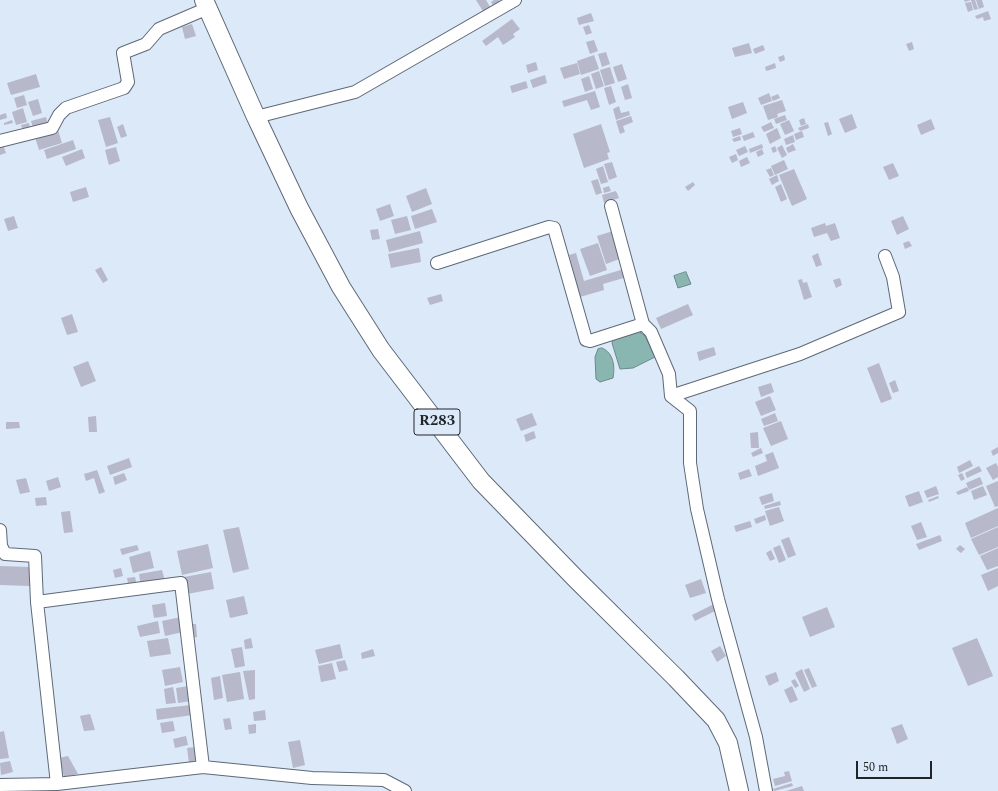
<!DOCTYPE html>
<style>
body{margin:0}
#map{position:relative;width:998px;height:791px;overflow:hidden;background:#dce9f8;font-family:Spectral,serif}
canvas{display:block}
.scale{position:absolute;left:856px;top:761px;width:76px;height:18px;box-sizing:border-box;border:2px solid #20252a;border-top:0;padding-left:5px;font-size:12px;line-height:14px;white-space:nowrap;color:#20252a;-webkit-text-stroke:3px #dce9f8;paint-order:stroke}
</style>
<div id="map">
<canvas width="998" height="791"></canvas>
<div class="scale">50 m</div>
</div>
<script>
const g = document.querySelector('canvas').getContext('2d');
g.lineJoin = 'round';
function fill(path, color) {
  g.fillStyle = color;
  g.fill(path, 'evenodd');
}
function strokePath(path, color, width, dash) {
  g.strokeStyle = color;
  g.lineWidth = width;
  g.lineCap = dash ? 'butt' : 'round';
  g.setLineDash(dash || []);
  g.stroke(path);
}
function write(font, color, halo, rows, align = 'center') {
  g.font = font + ' Spectral,serif';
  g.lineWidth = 4;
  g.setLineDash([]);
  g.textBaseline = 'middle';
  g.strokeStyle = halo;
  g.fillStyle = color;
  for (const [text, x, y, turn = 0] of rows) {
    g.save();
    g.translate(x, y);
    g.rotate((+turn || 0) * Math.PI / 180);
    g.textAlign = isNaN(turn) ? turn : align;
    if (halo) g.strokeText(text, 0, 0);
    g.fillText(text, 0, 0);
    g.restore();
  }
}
const water = new Path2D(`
 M 686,272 L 691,284 L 678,288 L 674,276 Z
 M 637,330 L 645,336 L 655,357 L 633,368 L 620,369 L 612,343 L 613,339 Z
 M 602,348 C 614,353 615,367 613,378 L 600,382 L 596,379 L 595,357 L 598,349 Z`);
fill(water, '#8ab6b2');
strokePath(water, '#6a8a89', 1);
fill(new Path2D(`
 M 476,0 L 486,0 L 493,12 L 486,16 Z
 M 494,0 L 499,0 L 502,6 L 496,10 L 491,2 Z
 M 964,0 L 975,0 L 978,9 L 974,10 L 971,0 L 965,2 Z
 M 976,0 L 982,0 L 984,7 L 979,9 Z
 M 971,2 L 973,10 L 968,12 L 965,3 Z
 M 988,11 L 991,19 L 984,21 L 983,17 L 977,19 L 975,16 Z
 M 591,13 L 594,21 L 579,25 L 577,18 Z
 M 512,19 L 520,29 L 513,34 L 515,37 L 503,45 L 498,37 L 486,46 L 482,41 Z
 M 192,24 L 196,36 L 185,39 L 182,27 Z
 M 589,25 L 592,33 L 586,35 L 583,27 Z
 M 594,40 L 598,51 L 590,54 L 586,42 Z
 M 912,42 L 914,49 L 909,51 L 906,44 Z
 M 749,43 L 752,53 L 735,57 L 732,48 Z
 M 763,45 L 765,50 L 755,54 L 753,49 Z
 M 606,52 L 610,64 L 602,67 L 598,54 Z
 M 594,55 L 599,69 L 581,75 L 577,61 Z
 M 784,55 L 785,60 L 780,62 L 778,57 Z
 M 536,62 L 538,70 L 528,73 L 526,65 Z
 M 577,63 L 580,74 L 564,79 L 560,68 Z
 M 775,63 L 776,68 L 766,71 L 765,67 Z
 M 622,64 L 627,79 L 618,82 L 613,67 Z
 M 610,67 L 615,83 L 605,86 L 600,70 Z
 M 599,71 L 604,86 L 596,89 L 591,74 Z
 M 36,74 L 40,87 L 11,95 L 7,83 Z
 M 545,75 L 547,83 L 533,88 L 530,80 Z
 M 589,76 L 593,89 L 585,92 L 581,79 Z
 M 526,81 L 528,88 L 512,93 L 510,86 Z
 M 628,84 L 632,98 L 625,100 L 621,87 Z
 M 611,86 L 616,102 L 609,105 L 604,88 Z
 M 595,91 L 600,107 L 591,110 L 587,100 L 564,107 L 562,101 Z
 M 769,93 L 772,101 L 761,105 L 758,98 Z
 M 778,94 L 780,98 L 773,101 L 771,97 Z
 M 24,95 L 27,105 L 17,108 L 14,98 Z
 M 38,99 L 42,113 L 33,116 L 28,102 Z
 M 782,100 L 786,111 L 777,114 L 778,117 L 768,120 L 763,106 Z
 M 743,102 L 747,113 L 732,119 L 728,107 Z
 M 619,106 L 621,113 L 629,111 L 630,115 L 616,120 L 613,109 Z
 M 23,108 L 27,122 L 16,125 L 12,112 Z
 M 6,113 L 7,118 L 0,120 L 0,115 Z
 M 852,114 L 857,128 L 845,133 L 839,119 Z
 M 785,115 L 787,120 L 776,124 L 774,119 Z
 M 631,116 L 633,122 L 623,126 L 625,132 L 620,134 L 616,121 Z
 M 46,117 L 48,124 L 33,128 L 31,121 Z
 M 110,117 L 118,143 L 106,147 L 98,120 Z
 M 804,118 L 806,124 L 801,126 L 799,120 Z
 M 931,119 L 935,129 L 921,135 L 917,125 Z
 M 12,120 L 13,123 L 4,125 L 4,123 Z
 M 789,120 L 794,131 L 785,135 L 780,124 Z
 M 771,122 L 774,128 L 764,132 L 761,127 Z
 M 828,122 L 832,134 L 828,136 L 824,123 Z
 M 29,123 L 31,132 L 24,134 L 21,125 Z
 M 123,124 L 127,136 L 121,138 L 117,127 Z
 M 601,124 L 610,152 L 607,153 L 609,159 L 584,168 L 573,134 Z
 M 808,124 L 809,128 L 800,131 L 798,128 Z
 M 740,128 L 742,134 L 733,137 L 731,131 Z
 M 777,128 L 781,138 L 770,144 L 766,134 Z
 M 58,130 L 62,143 L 39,150 L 35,137 Z
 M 802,131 L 804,137 L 796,140 L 794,134 Z
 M 753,132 L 755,137 L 744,141 L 742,136 Z
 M 793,135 L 795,142 L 786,145 L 784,139 Z
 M 740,136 L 741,140 L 734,142 L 732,139 Z
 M 73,140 L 76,149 L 47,159 L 44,150 Z
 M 2,142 L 6,153 L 0,155 L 0,143 Z
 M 762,144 L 763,148 L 750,153 L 749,149 Z
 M 793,144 L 796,150 L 788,153 L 786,148 Z
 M 782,145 L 787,155 L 782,158 L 777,148 Z
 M 745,146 L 748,152 L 739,156 L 736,150 Z
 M 775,146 L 777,151 L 773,153 L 771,148 Z
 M 116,147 L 120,161 L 109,165 L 105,150 Z
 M 82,149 L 85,158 L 66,166 L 62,157 Z
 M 762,149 L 764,154 L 758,157 L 756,152 Z
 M 736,154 L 738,160 L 732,163 L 729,157 Z
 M 747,157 L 750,163 L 741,167 L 739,161 Z
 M 784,160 L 788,169 L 775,175 L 771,166 Z
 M 612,162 L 617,177 L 609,180 L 604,164 Z
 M 893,163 L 899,176 L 889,180 L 883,167 Z
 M 603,166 L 608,182 L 601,184 L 596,169 Z
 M 771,168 L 774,175 L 770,177 L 766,170 Z
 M 794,169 L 807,199 L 792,206 L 779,175 Z
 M 777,175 L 779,181 L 772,185 L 769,179 Z
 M 598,179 L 602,193 L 596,195 L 591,181 Z
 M 693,182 L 695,185 L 688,191 L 685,187 Z
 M 781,184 L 787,199 L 781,202 L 775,187 Z
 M 609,186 L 611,191 L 604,193 L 603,188 Z
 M 86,187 L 89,197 L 73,202 L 70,192 Z
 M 426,188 L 432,204 L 412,212 L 406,196 Z
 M 616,191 L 619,198 L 604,203 L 602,195 Z
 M 390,204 L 394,216 L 380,221 L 376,209 Z
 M 432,209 L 437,222 L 415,229 L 411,216 Z
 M 14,216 L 18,228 L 8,231 L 4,219 Z
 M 407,216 L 411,230 L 395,234 L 391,220 Z
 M 903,216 L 909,229 L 897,235 L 891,221 Z
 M 825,223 L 826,226 L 835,223 L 840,238 L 831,241 L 827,233 L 814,237 L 811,228 Z
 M 378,229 L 380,239 L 372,240 L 370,230 Z
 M 420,231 L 423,243 L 389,252 L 386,240 Z
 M 613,231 L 622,258 L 606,264 L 597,236 Z
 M 909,241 L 912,246 L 905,249 L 903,243 Z
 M 598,243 L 607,270 L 590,276 L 580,249 Z
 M 419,248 L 421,262 L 391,268 L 388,254 Z
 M 576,253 L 584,281 L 624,269 L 627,277 L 603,284 L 604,290 L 580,297 L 569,255 Z
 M 818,253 L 822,265 L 816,267 L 812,256 Z
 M 101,267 L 108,280 L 103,283 L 95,270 Z
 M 840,278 L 842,285 L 836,288 L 833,280 Z
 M 802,279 L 803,283 L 807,282 L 812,297 L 804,300 L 798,280 Z
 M 441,294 L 443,301 L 430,305 L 427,298 Z
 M 688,304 L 693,315 L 661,329 L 656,318 Z
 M 72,314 L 78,332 L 67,335 L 61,318 Z
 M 714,347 L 716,355 L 699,361 L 697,352 Z
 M 88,361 L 96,381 L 81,387 L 73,367 Z
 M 879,363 L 892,399 L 881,403 L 867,368 Z
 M 895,380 L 899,391 L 893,393 L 889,383 Z
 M 771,383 L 774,392 L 761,397 L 758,387 Z
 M 770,396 L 776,410 L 761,416 L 755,402 Z
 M 532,413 L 537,425 L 521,431 L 516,419 Z
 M 775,413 L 778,421 L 764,426 L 761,419 Z
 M 96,416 L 97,432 L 89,432 L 88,417 Z
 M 781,421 L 788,439 L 771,446 L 763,428 Z
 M 6,422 L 19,422 L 20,428 L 6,429 Z
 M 534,431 L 536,438 L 526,442 L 524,435 Z
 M 758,432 L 759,448 L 751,448 L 750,433 Z
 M 998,447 L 998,453 L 993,456 L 991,451 Z
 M 761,448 L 763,453 L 753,457 L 751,453 Z
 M 773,452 L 779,468 L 758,476 L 755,466 L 767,461 L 765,455 Z
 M 129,458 L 132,467 L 110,475 L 107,466 Z
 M 970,460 L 973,466 L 959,473 L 957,467 Z
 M 996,463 L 998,467 L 998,477 L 993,480 L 986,468 Z
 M 979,466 L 982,471 L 967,478 L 965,473 Z
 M 749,469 L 752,476 L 740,480 L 738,473 Z
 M 97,470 L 105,492 L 99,494 L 94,478 L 86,481 L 84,474 Z
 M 124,473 L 127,480 L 115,485 L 113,477 Z
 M 962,473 L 965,479 L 961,481 L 958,475 Z
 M 58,477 L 61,487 L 49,491 L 46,481 Z
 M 980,477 L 983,484 L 969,490 L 966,483 Z
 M 26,478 L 30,492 L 20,494 L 16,480 Z
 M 998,481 L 998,506 L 995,507 L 986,486 Z
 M 936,486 L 939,494 L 927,498 L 924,491 Z
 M 983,486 L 987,495 L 974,500 L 971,491 Z
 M 967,487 L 969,491 L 958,495 L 956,492 Z
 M 919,491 L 923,502 L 909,507 L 905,496 Z
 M 772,493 L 774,501 L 762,505 L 759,497 Z
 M 938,496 L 939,498 L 929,502 L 928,500 Z
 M 46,497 L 47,505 L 36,506 L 35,498 Z
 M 780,501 L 781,505 L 765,509 L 764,506 Z
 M 779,507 L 784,521 L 770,526 L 765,511 Z
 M 998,508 L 998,526 L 971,538 L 965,523 Z
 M 70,511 L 73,532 L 64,533 L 61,512 Z
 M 765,515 L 766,520 L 756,524 L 754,519 Z
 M 750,521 L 752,527 L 736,532 L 734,526 Z
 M 921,522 L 927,537 L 917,540 L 911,526 Z
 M 239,527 L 249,569 L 233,573 L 223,530 Z
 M 998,527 L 998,547 L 979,555 L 971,539 Z
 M 940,535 L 942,541 L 919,550 L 916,544 Z
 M 789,537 L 796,555 L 788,558 L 781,540 Z
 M 208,544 L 213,568 L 182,575 L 177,551 Z
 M 137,545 L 139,550 L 122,555 L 120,549 Z
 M 780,545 L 786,560 L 779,563 L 773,548 Z
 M 960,545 L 965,549 L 961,553 L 956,549 Z
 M 998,548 L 998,566 L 987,570 L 980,556 Z
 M 771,550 L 775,559 L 770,561 L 766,553 Z
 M 150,551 L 154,568 L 133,573 L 129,557 Z
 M 0,566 L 30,567 L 30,586 L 0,585 Z
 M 121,568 L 123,576 L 115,578 L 113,570 Z
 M 998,568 L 998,586 L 988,591 L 981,575 Z
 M 162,570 L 165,581 L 141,586 L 139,574 Z
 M 211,572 L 214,589 L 187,594 L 184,577 Z
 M 135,577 L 137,586 L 129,588 L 127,578 Z
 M 701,579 L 706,593 L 690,598 L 685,585 Z
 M 244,596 L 248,614 L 230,618 L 226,600 Z
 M 165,603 L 167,616 L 154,618 L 152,605 Z
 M 714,604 L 717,610 L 695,621 L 692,615 Z
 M 827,607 L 835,627 L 810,637 L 802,617 Z
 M 181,617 L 183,632 L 165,636 L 162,621 Z
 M 158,621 L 160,633 L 140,637 L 137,626 Z
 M 191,624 L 196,624 L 197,637 L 192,638 Z
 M 168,638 L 171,654 L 150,657 L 147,641 Z
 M 251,638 L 253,648 L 245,649 L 244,640 Z
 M 977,638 L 993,676 L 968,686 L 952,648 Z
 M 340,644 L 343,658 L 319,664 L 315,650 Z
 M 720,646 L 726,656 L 717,662 L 711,651 Z
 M 242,647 L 245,666 L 235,668 L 231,649 Z
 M 373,649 L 375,656 L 362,659 L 361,653 Z
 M 345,660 L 348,670 L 339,672 L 336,662 Z
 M 332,663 L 336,679 L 321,682 L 318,666 Z
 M 180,667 L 183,682 L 165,686 L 162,670 Z
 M 809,668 L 817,686 L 812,688 L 804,670 Z
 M 802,669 L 810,689 L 804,692 L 795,673 Z
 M 255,670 L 255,699 L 249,700 L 243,671 Z
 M 240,672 L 244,699 L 227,702 L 222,675 Z
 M 776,672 L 779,681 L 769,686 L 765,676 Z
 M 220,676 L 223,698 L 214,700 L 211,678 Z
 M 795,679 L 799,686 L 795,688 L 791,681 Z
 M 189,686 L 191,701 L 178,703 L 176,688 Z
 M 792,686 L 798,700 L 790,703 L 784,690 Z
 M 173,687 L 176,703 L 166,704 L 164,689 Z
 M 191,705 L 193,715 L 157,720 L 156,709 Z
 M 265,710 L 266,720 L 254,721 L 253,712 Z
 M 90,714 L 95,730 L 84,731 L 80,716 Z
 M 230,718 L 232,729 L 225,730 L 223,719 Z
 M 173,721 L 175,731 L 162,733 L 160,723 Z
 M 256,724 L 256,733 L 249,734 L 248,725 Z
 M 902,724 L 908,739 L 897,744 L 891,728 Z
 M 4,731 L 9,758 L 0,759 L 0,732 Z
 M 186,736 L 188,745 L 175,748 L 173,739 Z
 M 300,740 L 305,765 L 293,768 L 288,742 Z
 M 196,747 L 198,762 L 189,763 L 187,748 Z
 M 68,756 L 78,774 L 64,777 L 59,758 Z
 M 10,761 L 13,772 L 1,775 L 0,763 Z
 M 789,771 L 792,781 L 775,786 L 773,779 L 785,776 L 784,772 Z
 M 792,783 L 793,786 L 774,791 L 773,789 Z
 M 802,786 L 804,791 L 786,791 Z`), '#b7b8c9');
const minor = new Path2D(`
 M 256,117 L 355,92 L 515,0
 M 0,141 L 52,128 L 59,115 L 66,108 L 124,88 L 128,82 L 123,53 L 146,44 L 159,29 L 208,8
 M 611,206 L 643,324 L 651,332 L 669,374 L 671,396 L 690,411 L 690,463 L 697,509 L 718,599 L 756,737 L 766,791
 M 437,263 L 549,227 L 554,228 L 586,340 L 590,341 L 643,324
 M 671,396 L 800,354 L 899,312 L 893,277 L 885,256
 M 0,530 L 1,546 L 5,554 L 35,556 L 37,602 L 57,784
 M 37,602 L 181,583 L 203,767
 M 0,785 L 57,784 L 203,767 L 312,778 L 384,780 L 405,791`);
const primary = new Path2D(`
 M 204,0 L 256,117 L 299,208 L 341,287 L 381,350 L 481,481 L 576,579 L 676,678 L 716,720 L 728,743 L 739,791`);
strokePath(minor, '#5e6977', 14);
strokePath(primary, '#5e6977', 20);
strokePath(minor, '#fff', 12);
strokePath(primary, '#fff', 18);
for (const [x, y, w] of [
 [437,422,46]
]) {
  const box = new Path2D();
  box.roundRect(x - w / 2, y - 13, w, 26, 3);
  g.fillStyle = '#dce9f8';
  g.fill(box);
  strokePath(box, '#20252a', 1);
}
write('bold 15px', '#20252a', null, [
 ["R283",437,422]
]);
</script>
